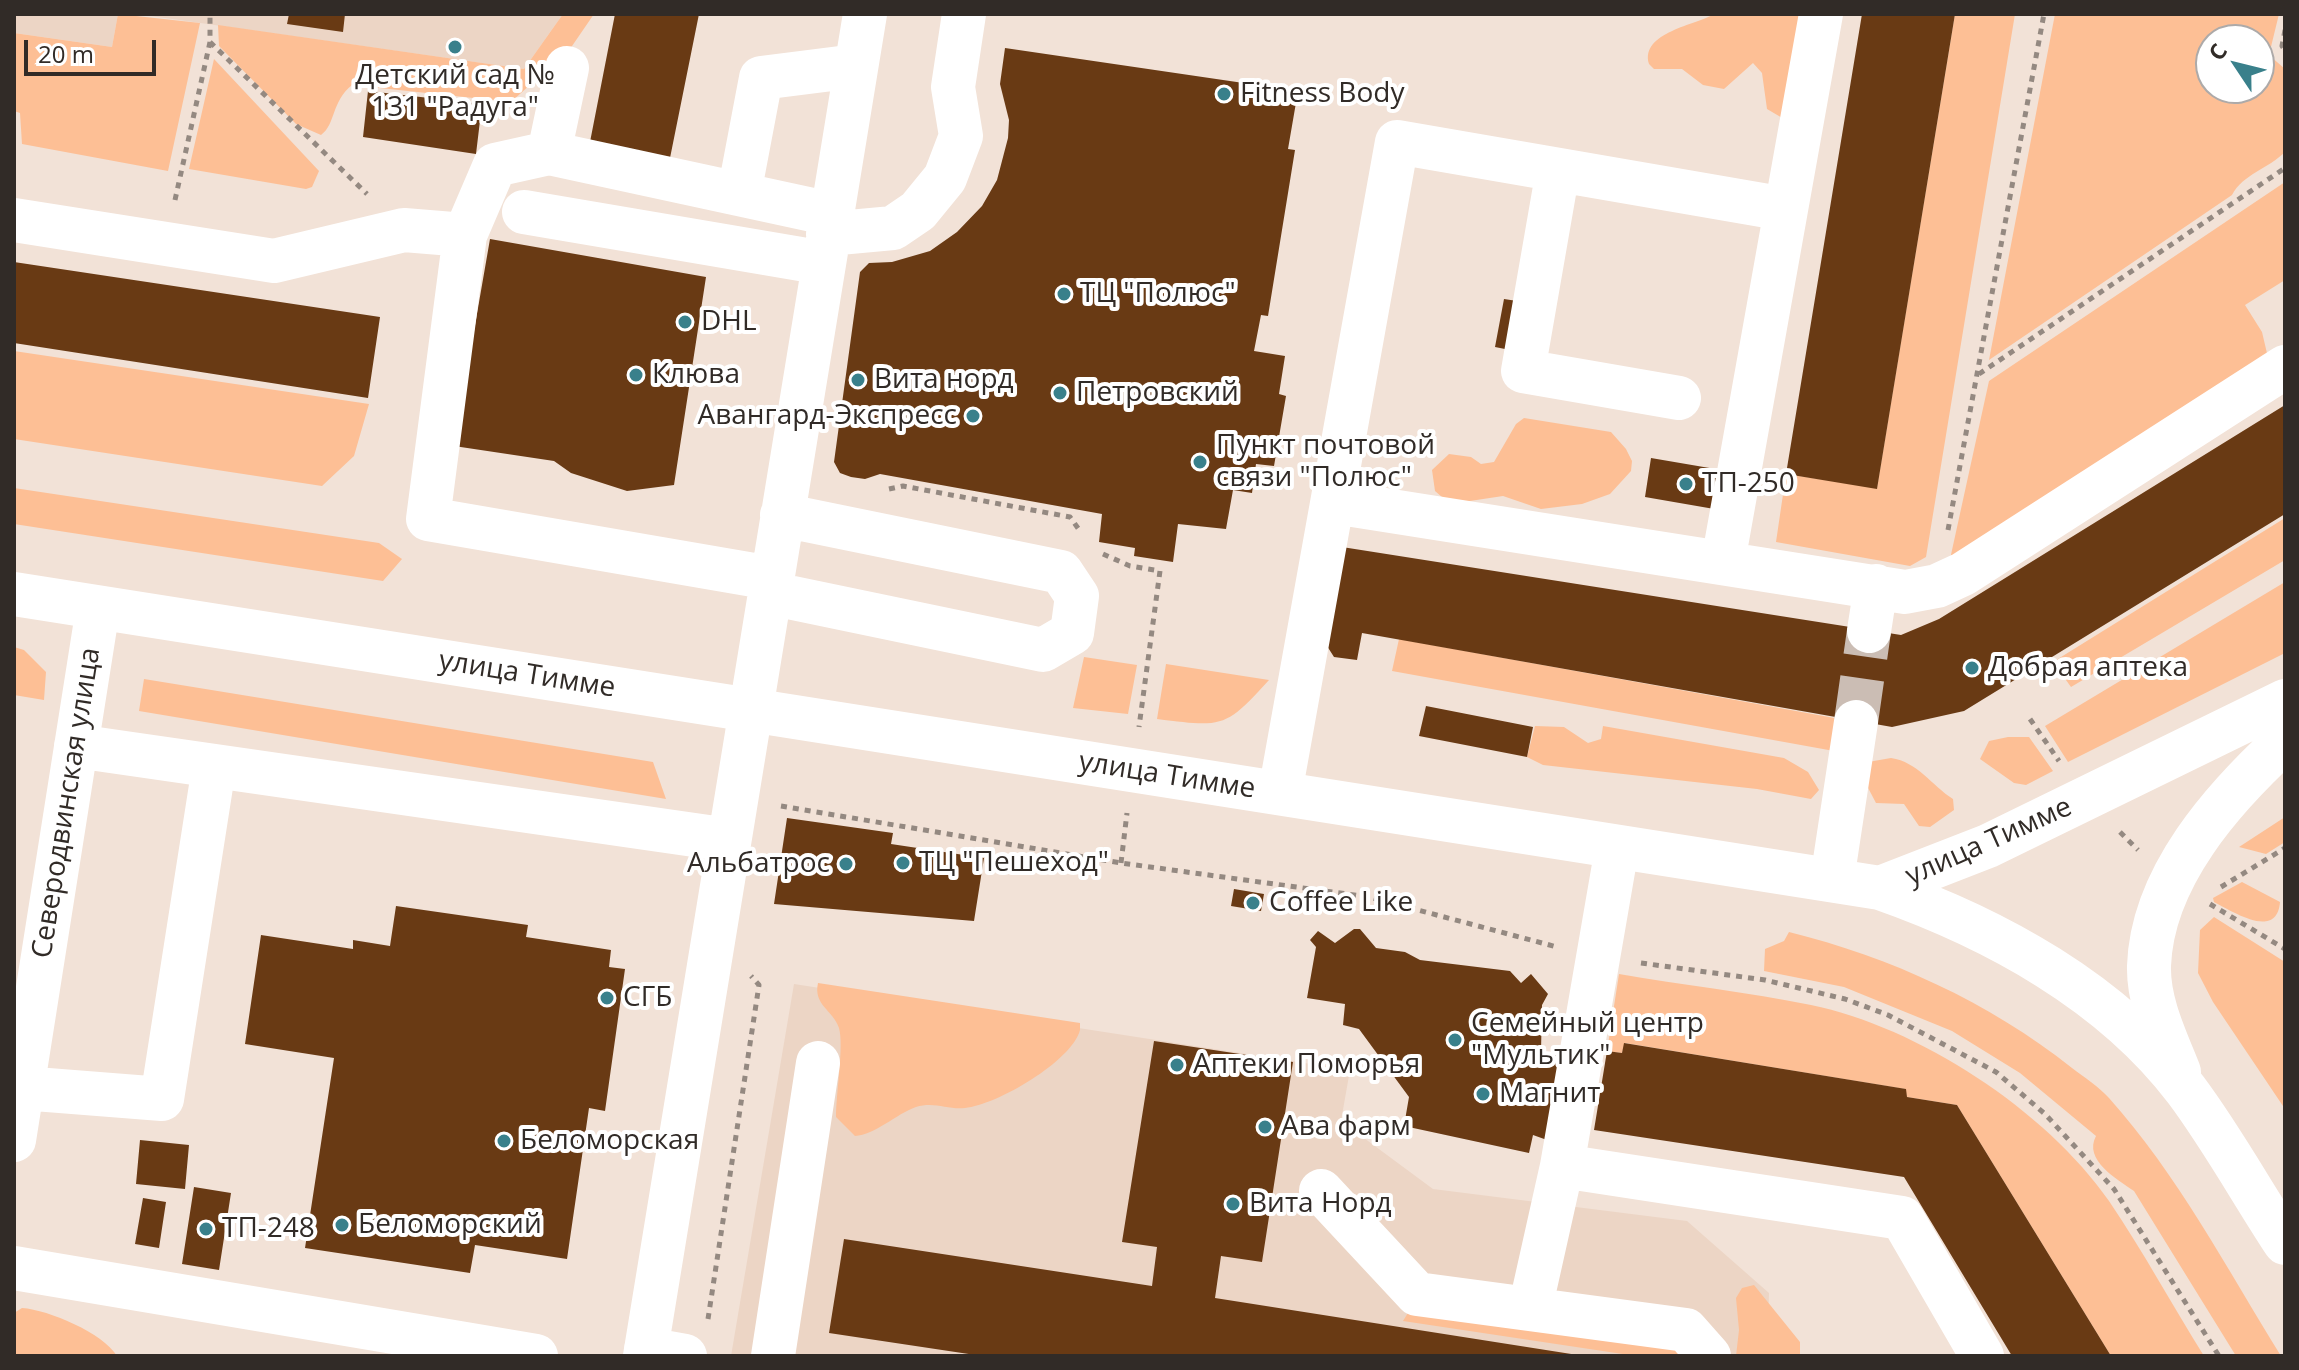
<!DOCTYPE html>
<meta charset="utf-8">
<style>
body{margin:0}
#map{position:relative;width:2299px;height:1370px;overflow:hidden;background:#f2e2d7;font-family:"Open Sans",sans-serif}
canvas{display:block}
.frame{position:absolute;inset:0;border:16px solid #312b27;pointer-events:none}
.north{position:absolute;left:2195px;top:24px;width:80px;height:80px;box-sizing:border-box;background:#fff;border:2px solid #adaaa9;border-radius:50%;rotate:305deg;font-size:22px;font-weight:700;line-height:32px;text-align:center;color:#312b27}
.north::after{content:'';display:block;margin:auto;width:28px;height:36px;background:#39808b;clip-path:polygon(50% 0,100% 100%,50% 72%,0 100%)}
.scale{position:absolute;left:24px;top:40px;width:132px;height:36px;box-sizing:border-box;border:4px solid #312b27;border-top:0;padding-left:10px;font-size:24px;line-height:28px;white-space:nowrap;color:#312b27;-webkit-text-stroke:6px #fff;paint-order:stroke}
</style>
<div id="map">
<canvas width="2299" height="1370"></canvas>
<div class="frame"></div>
<div class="north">С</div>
<div class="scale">20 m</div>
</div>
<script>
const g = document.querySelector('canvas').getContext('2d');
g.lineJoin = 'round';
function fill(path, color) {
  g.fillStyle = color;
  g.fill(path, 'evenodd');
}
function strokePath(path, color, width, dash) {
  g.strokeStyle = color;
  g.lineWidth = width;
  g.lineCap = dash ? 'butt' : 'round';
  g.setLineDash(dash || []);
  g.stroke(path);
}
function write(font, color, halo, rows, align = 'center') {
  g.font = font + ' "Open Sans",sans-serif';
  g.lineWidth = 8;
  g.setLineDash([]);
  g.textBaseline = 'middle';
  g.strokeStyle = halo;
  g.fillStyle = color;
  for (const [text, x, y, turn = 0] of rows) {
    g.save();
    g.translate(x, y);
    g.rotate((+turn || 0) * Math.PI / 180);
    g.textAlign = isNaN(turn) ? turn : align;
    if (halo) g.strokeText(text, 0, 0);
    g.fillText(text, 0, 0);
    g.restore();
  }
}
fill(new Path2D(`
 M 14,14 L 118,14 L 112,47 L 14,33 Z
 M 137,14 L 563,14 L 524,69 Z
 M 794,984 L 1350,1070 L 1341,1121 L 1433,1189 L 1687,1221 L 1769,1293 L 1767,1356 L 731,1356 Z`), '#ecd5c5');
fill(new Path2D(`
 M 118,14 L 200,23 L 168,171 L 22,144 L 20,113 L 14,111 L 14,33 L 112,47 Z
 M 563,14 L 594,14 L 570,49 L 511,102 L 352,85 C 331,102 336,124 321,135 L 296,124 L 219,46 L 218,25 L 524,69 Z
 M 1714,14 L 1812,14 L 1784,119 L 1767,109 L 1762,73 L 1753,63 L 1724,89 L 1703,85 L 1682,69 L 1654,69 L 1649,64 C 1640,32 1697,25 1714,14 Z
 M 1955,14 L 2015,14 L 1926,557 L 1910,566 L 1776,542 L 1786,474 L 1877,488 Z
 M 2055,14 L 2279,14 L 2269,55 L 2285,69 L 2285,152 C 2268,169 2243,174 2232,195 L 1989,360 ZM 2211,40 L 2259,40 L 2259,88 L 2211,88 Z
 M 214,59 L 319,171 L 312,187 L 306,189 L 189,169 Z
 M 2285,182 L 2285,280 L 2245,305 L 2262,332 L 2270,366 L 1947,573 L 1989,381 Z
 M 14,351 L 369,404 L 354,456 L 322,486 L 14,439 Z
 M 1524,418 L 1611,432 L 1626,449 L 1632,461 L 1631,471 L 1610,494 L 1582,504 L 1541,509 L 1503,496 L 1450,504 L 1435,491 L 1432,470 L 1449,454 L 1471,457 L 1481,464 L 1494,462 L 1516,424 Z
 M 14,488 L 379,543 L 402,559 L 383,581 L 14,524 Z
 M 2285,518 L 2285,560 L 2071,687 L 2053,662 Z
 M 2285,582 L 2285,653 L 2068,762 L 2045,726 Z
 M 1399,639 L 1840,719 L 1834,751 L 1392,671 Z
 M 14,647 L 24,650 L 46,672 L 44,700 L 14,695 Z
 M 1084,657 L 1137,665 L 1128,714 L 1073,708 Z
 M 1166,664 L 1269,680 C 1225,729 1222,727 1157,719 Z
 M 144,679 L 653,762 L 666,799 L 139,711 Z
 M 1535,726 L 1564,727 L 1588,743 L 1601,739 L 1603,726 L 1784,758 L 1808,772 L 1819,790 L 1811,799 L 1757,789 L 1543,765 L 1527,757 Z
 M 2008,737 L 2029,737 L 2053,771 L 2026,785 L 2014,783 L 1980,759 L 1989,741 Z
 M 1891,758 C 1918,762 1931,785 1953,799 L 1954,810 L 1930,827 L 1919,826 L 1904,804 L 1876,803 L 1866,784 L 1868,762 Z
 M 2285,817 L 2285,842 L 2266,854 L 2239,847 Z
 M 2242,882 L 2280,902 C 2277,941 2232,911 2214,902 L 2213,898 Z
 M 2214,917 L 2285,962 L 2285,1109 L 2213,1002 L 2198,973 L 2200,930 Z
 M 1789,932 C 1890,957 1989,1002 2072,1068 C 2084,1077 2099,1087 2109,1098 C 2178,1175 2227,1269 2281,1356 L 2236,1356 L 2134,1191 C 2117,1179 2083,1160 2096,1136 L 2020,1073 L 1952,1031 L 1844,987 L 1764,971 L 1765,949 L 1784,941 Z
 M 1619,974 C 1682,985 1748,992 1811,1005 C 1918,1027 2046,1110 2109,1201 C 2143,1251 2172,1305 2204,1356 L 2111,1356 L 1957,1105 L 1907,1097 L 1905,1089 L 1625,1043 L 1622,1053 L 1607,1051 Z
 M 818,983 L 1080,1023 L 1080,1030 C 1072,1061 997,1105 965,1108 C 948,1110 934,1101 916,1107 C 896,1114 875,1135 855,1136 L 836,1117 C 836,1094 844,1046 839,1028 C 833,1010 813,1005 818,983 Z
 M 1754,1285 L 1800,1342 L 1800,1356 L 1736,1356 L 1739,1330 L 1736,1298 L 1742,1288 Z
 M 1414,1303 L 1685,1344 L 1693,1356 L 1636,1356 L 1403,1321 Z
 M 22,1308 C 49,1310 103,1333 117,1356 L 14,1356 L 14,1313 Z`), '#fdbf95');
fill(new Path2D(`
 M 289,14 L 345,14 L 343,32 L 287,24 Z
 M 615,14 L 699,14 L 670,158 L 590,142 Z
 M 1862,14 L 1955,14 L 1877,489 L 1786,474 Z
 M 1005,48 L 1298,91 L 1288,149 L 1295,150 L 1268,316 L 1261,315 L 1254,351 L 1285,356 L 1279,394 L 1286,396 L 1274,466 L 1256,464 L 1252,493 L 1233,490 L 1226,529 L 1178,524 L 1173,562 L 1134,556 L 1135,548 L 1099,542 L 1102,514 L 880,474 L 865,479 L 851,477 L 840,473 L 834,462 L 860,272 L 869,263 L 892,262 L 930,251 L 957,232 L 982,206 L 997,180 L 1008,138 L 1009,120 L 1000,84 Z
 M 368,91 L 482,104 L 476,154 L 363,137 Z
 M 490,239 L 706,277 L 674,485 L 627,491 L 571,473 L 554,461 L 454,446 Z
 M 14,262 L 380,317 L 368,398 L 14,343 Z
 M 1504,299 L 1530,303 L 1520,352 L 1495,347 Z
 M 2285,405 L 2285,514 L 1964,711 L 1892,727 L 1362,633 L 1357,660 L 1334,657 L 1327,646 L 1342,547 L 1901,635 L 1939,619 Z
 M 1651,458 L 1727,471 L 1720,510 L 1645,497 Z
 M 1426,706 L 1533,727 L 1527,757 L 1419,736 Z
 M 787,818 L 893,833 L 891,844 L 984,858 L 974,921 L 774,904 Z
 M 1234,889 L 1264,894 L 1261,911 L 1231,906 Z
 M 396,906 L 528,925 L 526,937 L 611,950 L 609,967 L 625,969 L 605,1111 L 589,1108 L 567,1259 L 475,1245 L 470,1273 L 305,1248 L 334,1058 L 245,1044 L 261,935 L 353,949 L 353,940 L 390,946 Z
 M 1354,929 L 1360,929 L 1376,948 L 1405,952 L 1420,960 L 1510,971 L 1521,983 L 1531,974 L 1548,994 L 1542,1005 L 1541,1051 L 1562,1055 L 1547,1140 L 1533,1135 L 1529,1153 L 1404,1126 L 1409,1097 L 1359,1029 L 1343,1025 L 1345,1004 L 1307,998 L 1316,947 L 1310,940 L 1318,931 L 1335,943 Z
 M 1154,1041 L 1293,1062 L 1262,1262 L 1221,1256 L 1215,1298 L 1584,1356 L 982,1356 L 829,1333 L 844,1239 L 1152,1286 L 1157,1247 L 1122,1242 Z
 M 1624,1043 L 1906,1089 L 1907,1097 L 1957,1105 L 2111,1356 L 2012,1356 L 1904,1177 L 1594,1130 L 1607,1051 L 1622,1053 Z
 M 140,1140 L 189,1145 L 185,1189 L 136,1184 Z
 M 194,1187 L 231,1193 L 219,1270 L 182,1264 Z
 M 143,1198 L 166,1202 L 159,1248 L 135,1244 Z`), '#693a14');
strokePath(new Path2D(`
 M 1856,722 L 1869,631`), '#cbbdb4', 44, [44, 22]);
strokePath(new Path2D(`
 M 2285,30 L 2282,46 L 2285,50
 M 210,42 L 367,194
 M 175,200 L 210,42 L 210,14
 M 1979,374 L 2285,168
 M 889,489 L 903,486 L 1070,517 L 1080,531
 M 1948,530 L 2044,14
 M 1103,554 L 1130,566 L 1160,571 L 1139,727
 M 2030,719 L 2059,761
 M 781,806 L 1121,863 L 1369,897 L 1557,947
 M 2120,832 L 2138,850
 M 1121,863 L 1127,813
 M 2221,887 L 2285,848
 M 2210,904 L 2285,949
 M 1641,963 L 1765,980 L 1845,999 L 1888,1015 L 1996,1072 L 2045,1114 L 2114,1189 L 2219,1356
 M 708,1319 L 759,985 L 751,976`), '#948981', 5, [6, 6]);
strokePath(new Path2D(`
 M 567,68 L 549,153 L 831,214
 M 1558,170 L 1523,371 L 1679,398
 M 739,194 L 761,78 L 856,66
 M 524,212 L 824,263
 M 14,220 L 274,261 L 404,230 L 465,235 L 495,165 L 549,153
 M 828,234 L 893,228 L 918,211 L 945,178 L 961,136 L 953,87 L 964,14
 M 465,235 L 428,519 L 771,578
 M 1334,502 L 1905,592 L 1937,586 L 1963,574 L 2285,367
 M 1723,562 L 1821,14
 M 769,593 L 1043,650 L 1072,633 L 1077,596 L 1061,572 L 782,515
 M 1869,631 L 1876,586
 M 76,746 L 729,840
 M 1280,793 L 1397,142 L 1785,209
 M 1617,848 L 1562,1166 L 1902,1218 L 1982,1356
 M 1832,880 L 1856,722
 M 22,1088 L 162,1099 L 214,767
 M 14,1140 L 98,608
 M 1321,1191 L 1417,1294 L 1686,1330 L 1709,1356
 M 14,1268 L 536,1356
 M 1530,1309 L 1562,1166
 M 646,1349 L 685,1356
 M 645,1356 L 865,14
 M 773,1356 L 818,1063`), '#fff', 44);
strokePath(new Path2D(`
 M 14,594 L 1880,888 L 1988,846 L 2285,701
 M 1880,888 C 1994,928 2112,992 2186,1090 C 2222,1138 2252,1193 2285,1243
 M 2179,1072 C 2166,1039 2148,1003 2149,966 C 2152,877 2223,798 2285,741`), '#fff', 44);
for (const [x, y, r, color] of [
 [455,47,8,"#39808b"],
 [1224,94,8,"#39808b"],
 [1064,294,8,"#39808b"],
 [685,322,8,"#39808b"],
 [636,375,8,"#39808b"],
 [858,380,8,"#39808b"],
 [1060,393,8,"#39808b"],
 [973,416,8,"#39808b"],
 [1200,462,8,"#39808b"],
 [1686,484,8,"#39808b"],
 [1972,668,8,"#39808b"],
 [903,863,8,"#39808b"],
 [846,864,8,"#39808b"],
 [1253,903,8,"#39808b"],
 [607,998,8,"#39808b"],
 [1455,1040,8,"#39808b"],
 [1177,1065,8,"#39808b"],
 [1483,1094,8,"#39808b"],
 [1265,1127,8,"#39808b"],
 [504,1141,8,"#39808b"],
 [1233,1204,8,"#39808b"],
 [342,1225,8,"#39808b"],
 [206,1229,8,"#39808b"]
]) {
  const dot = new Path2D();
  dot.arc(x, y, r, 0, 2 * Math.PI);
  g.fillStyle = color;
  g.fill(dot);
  strokePath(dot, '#fff', 3);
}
write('28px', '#312b27', '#fff', [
 ["Детский сад №",455,76,"center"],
 ["131 \"Радуга\"",455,108,"center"],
 ["Fitness Body",1240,94],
 ["ТЦ \"Полюс\"",1080,294],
 ["DHL",701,322],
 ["Клюва",652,375],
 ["Вита норд",874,380],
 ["Петровский",1076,393],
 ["Авангард-Экспресс",957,416,"right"],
 ["Пункт почтовой",1216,446],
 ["связи \"Полюс\"",1216,478],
 ["ТП-250",1702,484],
 ["Добрая аптека",1988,668],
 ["ТЦ \"Пешеход\"",919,863],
 ["Альбатрос",830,864,"right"],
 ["Coffee Like",1269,903],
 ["СГБ",623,998],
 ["Семейный центр",1471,1024],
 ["\"Мультик\"",1471,1056],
 ["Аптеки Поморья",1193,1065],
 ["Магнит",1499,1094],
 ["Ава фарм",1281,1127],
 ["Беломорская",520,1141],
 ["Вита Норд",1249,1204],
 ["Беломорский",358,1225],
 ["ТП-248",222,1229]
], 'left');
write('28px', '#312b27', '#fff', [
 ["улица Тимме",527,675,9],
 ["улица Тимме",1167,776,9],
 ["Северодвинская улица",67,803,-81],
 ["улица Тимме",1989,842,-24]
]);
</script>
